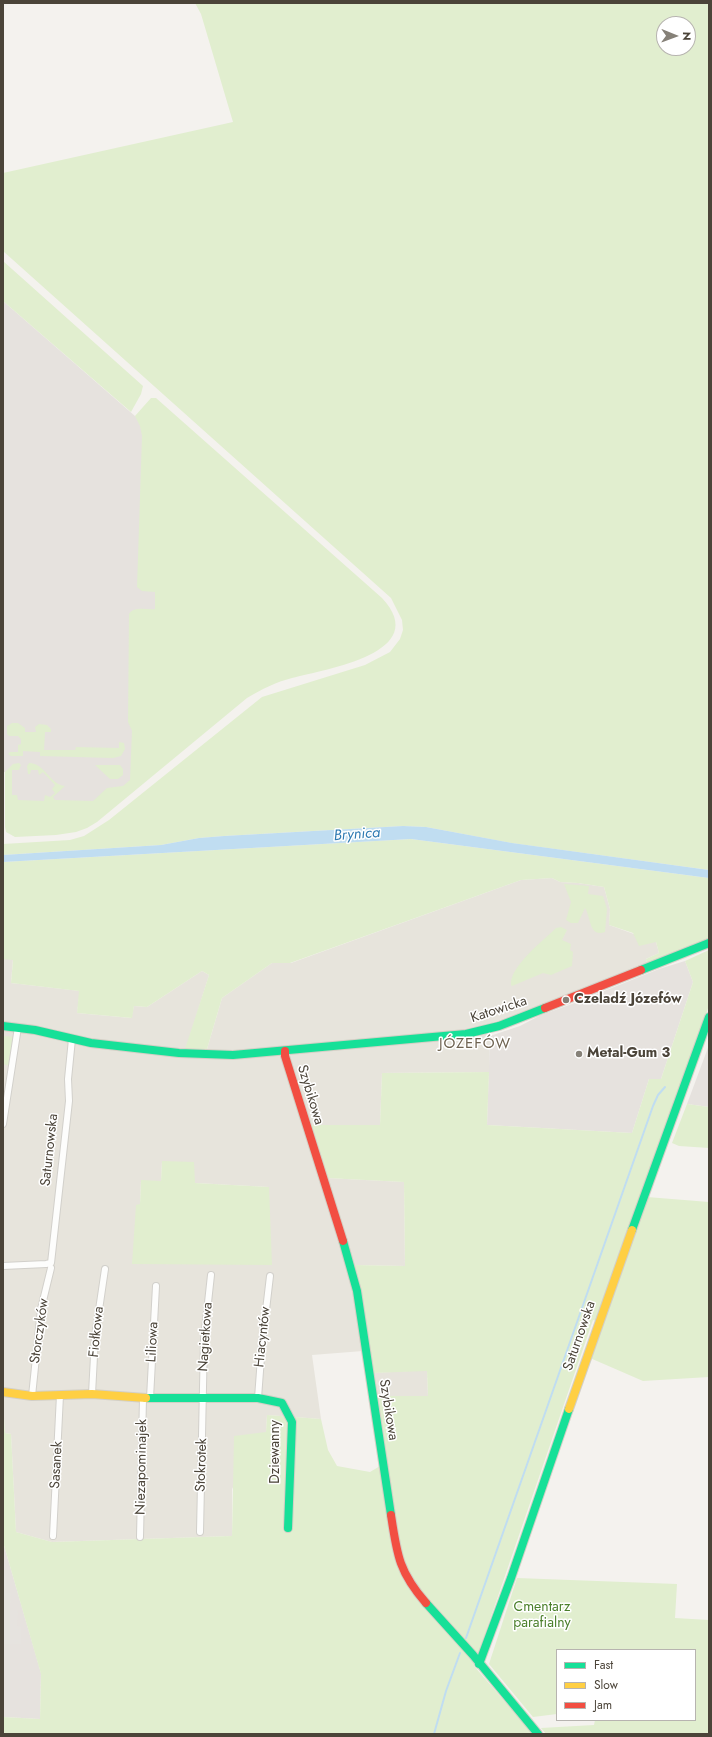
<!DOCTYPE html>
<meta charset="utf-8">
<style>
body{margin:0}
#map{position:relative;width:712px;height:1737px;overflow:hidden;background:#f4f2ee;font-family:Jost,sans-serif}
canvas{display:block}
.frame{position:absolute;inset:0;border:4px solid #4b4439;pointer-events:none}
.legend{position:absolute;left:556px;top:1649px;width:140px;height:72px;box-sizing:border-box;background:#fff;border:1px solid #b7b4b0;margin:0;padding:5px 7px;list-style:none;font-size:12px;color:#4b4439}
.legend li{display:flex;align-items:center;gap:8px;height:20px}
.legend b{width:20px;border:1px solid #b7b4b0}
.north{position:absolute;left:656px;top:16px;width:40px;height:40px;box-sizing:border-box;background:#fff;border:1px solid #b7b4b0;border-radius:50%;rotate:91deg;font-size:11px;font-weight:700;line-height:16px;text-align:center;color:#4b4439}
.north::after{content:'';display:block;margin:auto;width:14px;height:18px;background:#868178;clip-path:polygon(50% 0,100% 100%,50% 72%,0 100%)}
</style>
<div id="map">
<canvas width="712" height="1737"></canvas>
<div class="frame"></div>
<ul class="legend">
<li><b style="height:5px;background:#16e098"></b>Fast</li>
<li><b style="height:5px;background:#ffcf43"></b>Slow</li>
<li><b style="height:5px;background:#f24e42"></b>Jam</li>
</ul>
<div class="north">N</div>
</div>
<script>
const g = document.querySelector('canvas').getContext('2d');
g.lineJoin = 'round';
function fill(path, color) {
  g.fillStyle = color;
  g.fill(path, 'evenodd');
}
function strokePath(path, color, width, dash) {
  g.strokeStyle = color;
  g.lineWidth = width;
  g.lineCap = dash ? 'butt' : 'round';
  g.setLineDash(dash || []);
  g.stroke(path);
}
function write(font, color, halo, rows, align = 'center') {
  g.font = font + ' Jost,sans-serif';
  g.lineWidth = 3;
  g.setLineDash([]);
  g.textBaseline = 'middle';
  g.strokeStyle = halo;
  g.fillStyle = color;
  for (const [text, x, y, turn = 0] of rows) {
    g.save();
    g.translate(x, y);
    g.rotate((+turn || 0) * Math.PI / 180);
    g.textAlign = isNaN(turn) ? turn : align;
    if (halo) g.strokeText(text, 0, 0);
    g.fillText(text, 0, 0);
    g.restore();
  }
}
fill(new Path2D(`
 M 552,878 L 560,882 L 578,883 L 604,887 L 610,909 L 609,925 L 656,942 L 659,953 L 646,959 L 647,963 L 631,971 L 489,1024 L 490,1036 L 489,1072 L 382,1073 L 380,1125 L 327,1178 L 404,1182 L 405,1266 L 354,1265 L 347,1267 L 352,1284 L 363,1351 L 312,1355 L 321,1419 L 267,1415 L 266,1432 L 232,1489 L 232,1536 L 52,1542 L 16,1532 L 11,1434 L 5,1433 L 3,1404 L 3,959 L 13,959 L 11,983 L 80,991 L 77,1013 L 131,1018 L 134,1006 L 147,1007 L 202,971 L 209,975 L 186,1049 L 207,1049 L 222,998 L 272,963 L 291,963 L 521,880 ZM 162,1162 L 195,1183 L 269,1187 L 140,1204 L 141,1181 L 161,1181 Z
 M 427,1370 L 428,1396 L 376,1396 L 373,1373 Z`), '#e7e4dc');
fill(new Path2D(`
 M 3,301 L 143,423 L 158,588 L 136,781 L 105,808 L 9,806 L 9,772 L 3,772 Z
 M 685,961 L 693,982 L 661,1079 L 649,1079 L 632,1133 L 487,1125 L 490,1036 L 520,1026 L 541,1015 L 572,1004 L 659,969 Z
 M 709,1045 L 709,1107 L 687,1104 Z
 M 3,1542 L 41,1673 L 40,1719 L 3,1717 Z`), '#e6e2de');
fill(new Path2D(`
 M 195,3 L 709,3 L 709,870 L 511,843 L 426,827 L 403,826 L 224,836 L 199,838 L 161,845 L 3,855 L 3,844 L 70,840 L 84,836 L 109,820 L 262,697 L 365,665 L 390,652 L 400,639 L 403,630 L 402,620 L 391,598 L 3,251 L 3,173 L 233,122 L 201,14 ZM 664,24 L 688,24 L 688,48 L 664,48 Z
 M 3,261 L 143,386 L 141,394 L 131,412 L 3,301 Z
 M 151,398 L 156,398 L 382,598 C 433,653 326,669 292,678 C 276,682 262,689 247,698 L 97,822 L 87,828 L 76,832 L 56,835 L 15,837 L 6,832 L 5,827 L 5,772 L 13,764 L 19,763 L 21,765 L 19,770 L 12,770 L 12,795 L 17,795 L 18,800 L 44,801 L 45,795 L 50,797 L 55,793 L 52,789 L 55,785 L 43,772 L 39,775 L 38,770 L 31,770 L 30,774 L 28,774 L 27,766 L 29,763 C 45,763 49,784 65,786 L 53,797 L 55,800 L 93,801 L 107,788 L 123,786 L 130,780 L 132,731 L 128,722 L 129,614 C 134,606 147,610 155,609 L 155,592 L 142,591 L 137,587 L 142,436 L 140,426 L 135,416 Z
 M 12,723 L 18,723 L 25,728 L 25,732 L 36,732 L 35,727 L 39,724 L 47,725 L 51,729 L 51,732 L 45,732 L 44,750 L 75,750 L 76,747 L 119,748 L 119,742 L 124,743 L 125,749 L 121,756 L 113,758 L 40,756 L 40,752 L 23,751 L 23,756 L 11,756 L 8,754 L 10,752 L 18,752 L 18,745 L 21,744 L 21,739 L 18,736 L 9,736 L 7,734 L 7,726 Z
 M 95,765 L 120,765 L 123,769 L 123,775 L 118,779 L 110,779 Z
 M 411,839 L 709,878 L 709,939 L 647,963 L 646,959 L 659,953 L 656,942 L 639,946 L 633,933 L 609,925 L 610,909 L 604,887 L 578,883 L 560,882 L 552,878 L 521,880 L 290,963 L 272,963 L 222,998 L 207,1049 L 185,1049 L 209,975 L 202,971 L 147,1007 L 134,1006 L 132,1018 L 77,1013 L 79,991 L 11,983 L 13,960 L 3,959 L 3,862 Z
 M 564,884 L 589,886 L 588,894 L 603,896 L 607,909 L 605,932 C 589,938 591,917 585,908 L 578,923 L 571,923 L 566,920 L 571,902 Z
 M 561,927 L 567,930 L 562,940 L 571,944 L 570,950 L 573,952 L 572,966 L 551,975 L 543,973 L 512,986 L 511,985 C 509,967 544,940 556,928 Z
 M 709,950 L 709,1005 L 647,1197 L 709,1202 L 709,1377 L 643,1381 L 590,1358 L 602,1323 L 593,1320 L 474,1666 L 533,1734 L 3,1734 L 3,1717 L 40,1719 L 41,1674 L 3,1542 L 3,1404 L 5,1433 L 11,1434 L 16,1532 L 52,1542 L 232,1536 L 234,1436 L 266,1432 L 267,1415 L 321,1419 L 328,1450 L 337,1466 L 370,1472 L 385,1463 L 376,1396 L 428,1396 L 427,1371 L 373,1373 L 370,1352 L 354,1265 L 405,1266 L 404,1182 L 327,1178 L 311,1125 L 380,1125 L 382,1073 L 489,1072 L 487,1125 L 632,1133 L 649,1079 L 661,1079 L 693,982 L 685,961 Z
 M 3,1036 L 16,1037 L 10,1066 L 3,1064 Z
 M 687,1104 L 709,1107 L 709,1148 L 679,1146 L 672,1143 Z
 M 162,1161 L 194,1162 L 195,1183 L 269,1187 L 272,1265 L 132,1264 L 136,1205 L 140,1204 L 141,1180 L 161,1181 Z
 M 517,1578 L 677,1584 L 675,1618 L 709,1620 L 709,1734 L 546,1734 L 541,1728 L 594,1725 L 595,1720 L 695,1720 L 695,1650 L 557,1650 L 557,1714 L 533,1717 L 489,1664 Z`), '#e1eecf');
fill(new Path2D(`
 M 3,1576 L 6,1576 L 6,1593 L 11,1593 L 10,1610 L 18,1610 L 17,1626 L 21,1627 L 21,1644 L 3,1644 Z`), '#e6e3df');
fill(new Path2D(`
 M 403,826 L 426,827 L 512,843 L 709,870 L 709,878 L 411,839 L 3,862 L 3,855 L 161,845 L 199,838 L 224,836 Z`), '#c0ddf1');
strokePath(new Path2D(`
 M 466,1638 L 653,1106 L 658,1095 L 665,1087
 M 434,1734 L 446,1691 L 460,1653`), '#c0ddf1', 2);
const street = new Path2D(`
 M 3,1124 L 18,1027
 M 3,1266 L 46,1264 L 51,1263 L 69,1101 L 68,1079 L 72,1039
 M 92,1394 L 95,1337 L 105,1269
 M 32,1396 L 41,1309 L 51,1268
 M 150,1398 L 156,1286
 M 258,1398 L 262,1344 L 270,1276
 M 200,1532 L 204,1339 L 211,1275
 M 53,1536 L 60,1395
 M 140,1537 L 143,1398`);
const fast = new Path2D(`
 M 641,970 L 709,943
 M 3,1026 L 35,1030 L 91,1043 L 179,1053 L 233,1055 L 466,1034 L 499,1026 L 545,1008
 M 632,1230 L 709,1017
 M 343,1241 L 357,1291 L 391,1515
 M 146,1398 L 258,1398 L 282,1403 L 292,1422 L 288,1528
 M 426,1603 L 473,1655 L 538,1734
 M 479,1664 L 511,1578 L 569,1409`);
const slow = new Path2D(`
 M 3,1392 L 32,1396 L 92,1394 L 146,1398
 M 569,1409 L 632,1230`);
const jam = new Path2D(`
 M 545,1008 L 641,970
 M 285,1051 L 285,1056 L 343,1241
 M 391,1515 C 397,1555 399,1572 426,1603`);
strokePath(street, '#d2d0cb', 8);
strokePath(fast, '#d3cfc5', 10);
strokePath(slow, '#d3cfc5', 10);
strokePath(jam, '#d3cfc5', 10);
strokePath(street, '#fdfdfc', 6);
strokePath(fast, '#16e098', 8);
strokePath(slow, '#ffcf43', 8);
strokePath(jam, '#f24e42', 8);
for (const [x, y, r, color] of [
 [566,1000,4,"#868178"],
 [579,1054,4,"#868178"]
]) {
  const dot = new Path2D();
  dot.arc(x, y, r, 0, 2 * Math.PI);
  g.fillStyle = color;
  g.fill(dot);
  strokePath(dot, '#fff', 1.5);
}
write('bold 14px', '#4b4439', '#fff', [
 ["Czeladź Józefów",574,1000],
 ["Metal-Gum 3",587,1054]
], 'left');
write('14px', '#4b4439', '#fff', [
 ["Katowicka",499,1010,-18],
 ["Szybikowa",310,1095,73],
 ["Saturnowska",50,1150,-84],
 ["Storczyków",40,1331,-82],
 ["Fiołkowa",97,1332,-84],
 ["Saturnowska",580,1336,-71],
 ["Nagietkowa",206,1337,-86],
 ["Hiacyntów",263,1337,-84],
 ["Liliowa",153,1342,-87],
 ["Szybikowa",388,1410,81],
 ["Dziewanny",276,1452,-90],
 ["Sasanek",57,1465,-87],
 ["Stokrotek",202,1465,-88],
 ["Niezapominajek",142,1467,-89]
]);
write('14px', '#4a7f2a', '#fff', [
 ["Cmentarz",542,1608],
 ["parafialny",542,1624]
]);
write('italic 15px', '#2e7ab2', '#fff', [
 ["Brynica",357,835,-4]
]);
g.letterSpacing = '1px';
write('15px', '#6e6250', '#fff', [
 ["JÓZEFÓW",475,1044]
]);
g.letterSpacing = '0px';
</script>
